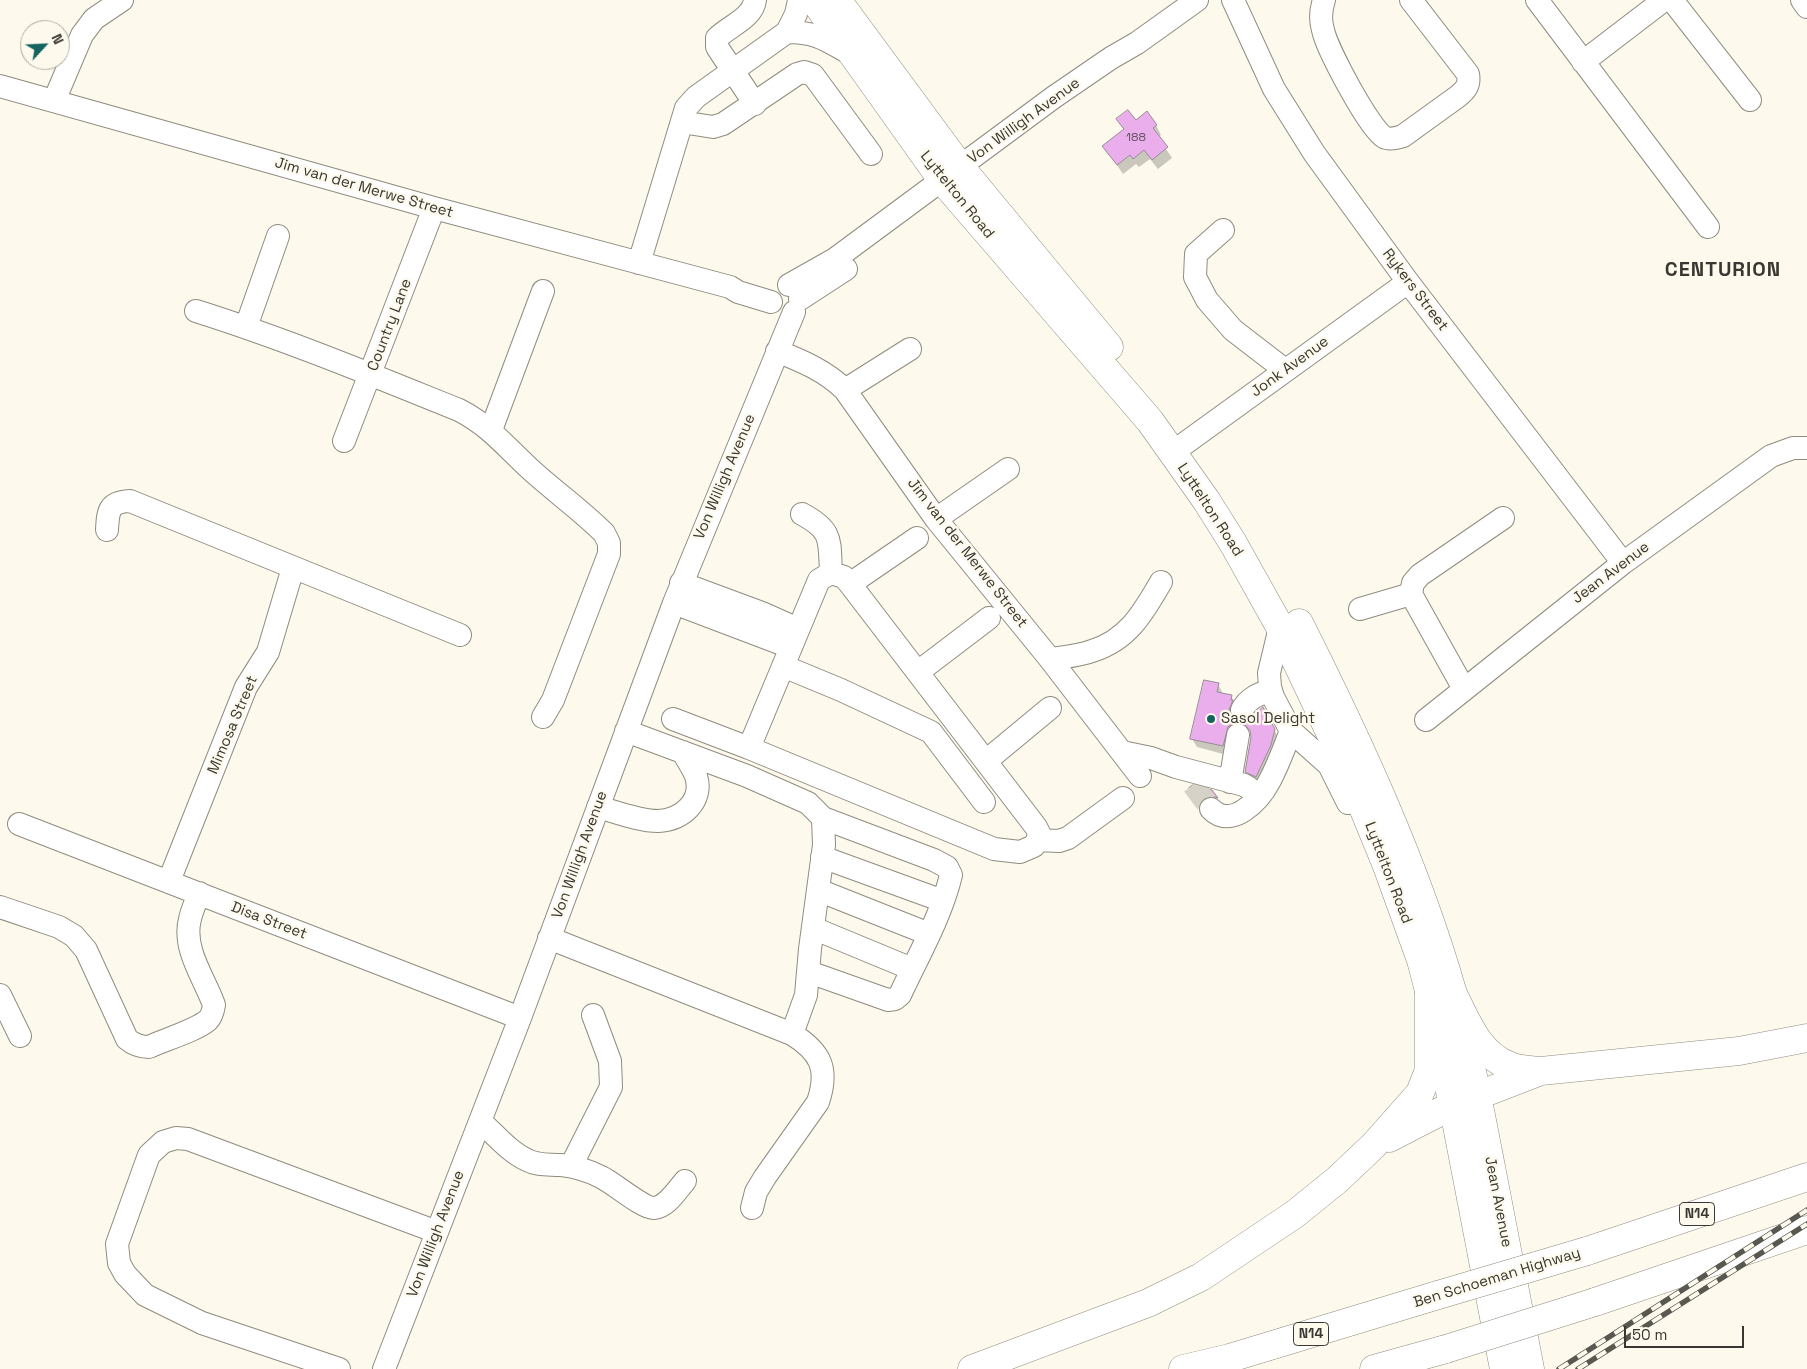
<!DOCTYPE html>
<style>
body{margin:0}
#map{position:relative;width:1807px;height:1369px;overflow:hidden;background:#fdf9ec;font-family:"Space Grotesk",sans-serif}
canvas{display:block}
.north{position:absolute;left:20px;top:20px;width:50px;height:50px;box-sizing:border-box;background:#fdf9ec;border:1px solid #aeaba2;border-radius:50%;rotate:65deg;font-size:14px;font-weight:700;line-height:20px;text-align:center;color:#383732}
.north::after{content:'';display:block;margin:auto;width:18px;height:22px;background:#16645f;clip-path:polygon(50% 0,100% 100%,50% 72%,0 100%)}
.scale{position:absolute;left:1624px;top:1326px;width:120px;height:22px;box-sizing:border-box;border:2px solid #383732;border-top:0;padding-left:6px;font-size:15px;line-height:18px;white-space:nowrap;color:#383732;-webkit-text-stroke:4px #fdf9ec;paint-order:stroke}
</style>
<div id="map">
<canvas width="1807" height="1369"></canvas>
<div class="north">N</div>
<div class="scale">50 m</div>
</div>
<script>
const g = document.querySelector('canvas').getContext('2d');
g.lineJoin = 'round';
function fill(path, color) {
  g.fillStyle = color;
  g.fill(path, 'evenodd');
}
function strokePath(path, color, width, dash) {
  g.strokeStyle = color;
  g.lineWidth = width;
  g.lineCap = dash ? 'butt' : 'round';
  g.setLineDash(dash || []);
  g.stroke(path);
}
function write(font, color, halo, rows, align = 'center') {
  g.font = font + ' "Space Grotesk",sans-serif';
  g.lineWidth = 4.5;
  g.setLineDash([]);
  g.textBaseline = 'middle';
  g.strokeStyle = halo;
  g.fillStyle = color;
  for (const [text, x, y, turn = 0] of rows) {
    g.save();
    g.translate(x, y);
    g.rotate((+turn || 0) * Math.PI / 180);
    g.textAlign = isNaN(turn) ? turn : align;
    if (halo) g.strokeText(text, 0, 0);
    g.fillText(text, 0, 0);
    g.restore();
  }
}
fill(new Path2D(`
 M 1117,119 L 1156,125 L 1161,135 L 1158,137 L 1172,158 L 1158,169 L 1150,159 L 1139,167 L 1136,164 L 1123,174 L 1104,146 L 1124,130 Z
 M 1218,684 L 1223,694 L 1231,696 L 1236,705 L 1237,710 L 1233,720 L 1242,731 L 1227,755 L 1197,747 L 1192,739 Z
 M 1263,709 L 1277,735 L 1273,750 L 1259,781 L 1249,776 L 1246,771 L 1252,737 L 1252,732 L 1244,724 L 1249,722 Z
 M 1190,789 L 1211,791 L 1221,806 L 1206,812 Z`), '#0003');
const building = new Path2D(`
 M 1128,110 L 1136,120 L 1147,111 L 1157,125 L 1153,128 L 1168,147 L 1152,160 L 1144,150 L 1133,159 L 1130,155 L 1117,165 L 1102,146 L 1124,129 L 1116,119 Z
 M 1204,680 L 1219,683 L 1217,692 L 1232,695 L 1231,700 L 1233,700 L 1229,710 L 1231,717 L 1238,722 L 1233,723 L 1228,727 L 1223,746 L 1190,739 Z
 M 1263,707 L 1275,729 L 1271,745 L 1256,777 L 1245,772 L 1251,737 L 1250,730 L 1242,723 L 1249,721 Z
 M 1193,785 L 1212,790 L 1218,798 L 1212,796 L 1206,797 L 1200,803 L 1189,788 Z`);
fill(building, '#ebaeec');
strokePath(building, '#968d96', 1);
strokePath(new Path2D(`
 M 1193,785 L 1211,809`), '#d6d2c7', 22, [22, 11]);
const minor = new Path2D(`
 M 1233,0 L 1274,89 L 1314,153 L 1408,282 L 1623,563
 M 1324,0 C 1321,9 1320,20 1323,30 C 1327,49 1369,128 1384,137 C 1389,140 1397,138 1403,136 L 1457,97 C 1466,90 1470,85 1468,74 L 1411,0
 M 1537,0 L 1708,227
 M 1672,0 L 1750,100
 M 1802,0 L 1807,7
 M 787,32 C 817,32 826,40 851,54
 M 1583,62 L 1664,0
 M 0,86 L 434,208 L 730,287 L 738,292 L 771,302
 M 54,101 L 82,35 L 94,19 L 122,0
 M 755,104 L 717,47 L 717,38 C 729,26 753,18 755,0
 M 682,122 L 713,127 L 723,124 L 797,74 L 804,72 L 813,75 L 871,154
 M 1223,230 L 1196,254 L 1195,277 L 1207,300 L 1233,330 L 1285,370
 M 639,263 L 686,108 L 696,97 L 787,32 L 796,14 L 799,0
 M 789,285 L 835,259 L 1054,97 L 1111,58 L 1137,43 L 1197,0
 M 800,299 L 846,269
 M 196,311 C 285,339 372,375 459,410 C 490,426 505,446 530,469 C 554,491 581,510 604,533 L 609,543 L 609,554 L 553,700 L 543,717
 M 246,327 L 278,236
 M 777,351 C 802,361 826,371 845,390 L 936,519 L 1050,659 L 1140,776
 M 845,390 L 910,349
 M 491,430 L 543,291
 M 344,441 L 434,208
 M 1173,452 L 1408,282
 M 802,514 C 834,531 829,541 831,573
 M 936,519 L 1008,469
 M 107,530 C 108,510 109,502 130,501 L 460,635
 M 831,573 L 844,577 L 850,584 L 1036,827 L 1040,835 L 1034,846 L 1020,852 L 994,849 L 749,748 L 819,580 Z
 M 681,583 L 762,613 L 798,629
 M 850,584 L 917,538
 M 674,603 L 790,647
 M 1360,609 L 1411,594
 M 1280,627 L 1269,673 L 1270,687 L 1273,697 L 1291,731 L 1329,765 L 1348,803
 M 1050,659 C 1064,657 1079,656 1092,651 C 1128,640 1143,613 1161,582
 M 783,666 L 841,690 L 931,732 L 984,802
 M 918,672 L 989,618
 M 1464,689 L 1411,594 L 1413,583 L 1420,575 L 1503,518
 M 1242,710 C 1248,698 1259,694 1271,690
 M 673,719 L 749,748
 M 1426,720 L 1623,563 L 1771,456 L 1793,448 L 1807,448
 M 626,731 L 747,776 L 808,803 L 823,818 L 824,845 L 810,949 L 806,995 L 792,1034
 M 1122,752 L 1151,758 L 1176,767 L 1244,785 L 1249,788 L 1258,797
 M 986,761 L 1050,708
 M 1230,782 L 1238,735
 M 598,807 C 616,812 640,821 658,821 C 682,820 704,801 696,776 C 693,768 687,760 683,752
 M 1211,809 C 1231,830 1259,801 1269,782 C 1278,766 1284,748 1291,731
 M 19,824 L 520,1018
 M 1038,840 L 1059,841 L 1068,838 L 1123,798
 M 822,857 L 943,901
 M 169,881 L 246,687 L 268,652 L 293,568
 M 818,890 L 929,934
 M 0,907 L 59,927 L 74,936 L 86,950 L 127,1039 C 134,1045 140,1047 149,1047 C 164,1040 197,1030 208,1020 C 212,1016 213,1011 214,1005 C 205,979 182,949 190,919 C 192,910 196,902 199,893
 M 813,928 L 912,969
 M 549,938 L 792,1034 C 821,1052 829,1069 818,1102 L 765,1177 L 756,1192 L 752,1208
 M 809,972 L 888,1000 L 895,999 L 900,995 C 918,956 941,917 951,875 L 947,867 L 934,860 L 823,818
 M 0,995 L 20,1036
 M 480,1121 C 495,1134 509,1152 527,1160 C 538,1166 549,1164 561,1165 C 574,1166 589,1171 601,1177 C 614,1183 642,1208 654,1208 C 667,1207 677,1190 685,1181
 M 571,1166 L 611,1087 L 610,1061 L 593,1015
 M 339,1369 L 202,1323 L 145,1295 L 125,1274 L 119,1263 L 117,1244 L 149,1155 L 163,1142 L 176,1138 L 188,1139 L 437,1232
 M 384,1369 L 520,1018 L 674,603 L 794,312`);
const major = new Path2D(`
 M 814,0 L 943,181 L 1150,421 L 1206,500 L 1233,543 L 1280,627 L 1346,766 L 1387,866 L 1421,960 L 1429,991 L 1453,1105 L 1504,1369
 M 837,0 L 961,168 L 1109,347
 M 1299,623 C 1359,742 1416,865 1453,994 C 1469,1051 1480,1110 1491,1167 C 1504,1235 1517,1302 1530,1369`);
const highway = new Path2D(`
 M 1453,994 C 1467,1022 1479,1055 1510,1066 C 1519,1070 1532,1070 1541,1071
 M 1389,1138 L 1453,1105 L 1541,1071 L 1739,1051 L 1807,1038
 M 1587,1251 L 1807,1177
 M 1595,1302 L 1807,1230
 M 972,1369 L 1148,1303 L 1201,1277 L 1295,1214 L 1337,1180 L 1374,1145 L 1420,1093 L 1429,1070 L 1429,991
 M 1183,1369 L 1230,1358 L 1438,1295
 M 1374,1369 L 1446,1349`);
strokePath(minor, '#8f8c7f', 24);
strokePath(major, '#8f8c7f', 29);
strokePath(highway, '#8f8c7f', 29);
strokePath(minor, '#fff', 22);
strokePath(major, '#fff', 28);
strokePath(highway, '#fff', 28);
const rail = new Path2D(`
 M 1559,1369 L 1807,1210
 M 1578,1369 L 1807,1224`);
strokePath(rail, '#585750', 5.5);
strokePath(rail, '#fdf9ec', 4, [11]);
const highwayBridge = new Path2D(`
 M 1438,1295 L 1587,1251
 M 1446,1349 L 1595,1302`);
strokePath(highwayBridge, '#8f8c7f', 29, []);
strokePath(highwayBridge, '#fff', 28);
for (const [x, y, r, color] of [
 [1211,719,5,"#16645f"]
]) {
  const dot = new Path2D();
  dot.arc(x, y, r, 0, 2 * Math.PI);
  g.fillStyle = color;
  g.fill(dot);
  strokePath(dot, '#fdf9ec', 2);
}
write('12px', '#655560', null, [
 ["188",1136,138]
]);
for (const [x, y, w] of [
 [1697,1214,35],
 [1311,1334,35]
]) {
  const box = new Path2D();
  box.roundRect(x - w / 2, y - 11.5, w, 23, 4);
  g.fillStyle = '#fdf9ec';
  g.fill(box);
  strokePath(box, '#383732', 1);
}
write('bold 14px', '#383732', null, [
 ["N14",1697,1214],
 ["N14",1311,1334]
]);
write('15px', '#383732', '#fdf9ec', [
 ["Von Willigh Avenue",1024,121,-36],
 ["Jim van der Merwe Street",364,188,16],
 ["Lyttelton Road",957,195,51],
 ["Rykers Street",1415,290,53],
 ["Country Lane",390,325,-69],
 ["Jonk Avenue",1290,367,-36],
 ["Von Willigh Avenue",725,477,-67],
 ["Lyttelton Road",1210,510,57],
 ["Jim van der Merwe Street",967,553,52],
 ["Jean Avenue",1611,573,-37],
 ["Mimosa Street",233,725,-67],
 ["Von Willigh Avenue",580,855,-70],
 ["Lyttelton Road",1388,873,69],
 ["Disa Street",269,921,21],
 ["Jean Avenue",1498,1202,79],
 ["Von Willigh Avenue",436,1234,-69],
 ["Ben Schoeman Highway",1497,1278,-17]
]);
write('15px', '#383732', '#fdf9ec', [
 ["Sasol Delight",1221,719]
], 'left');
g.letterSpacing = '1px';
write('bold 20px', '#383732', '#fdf9ec', [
 ["CENTURION",1723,271]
]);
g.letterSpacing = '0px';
</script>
